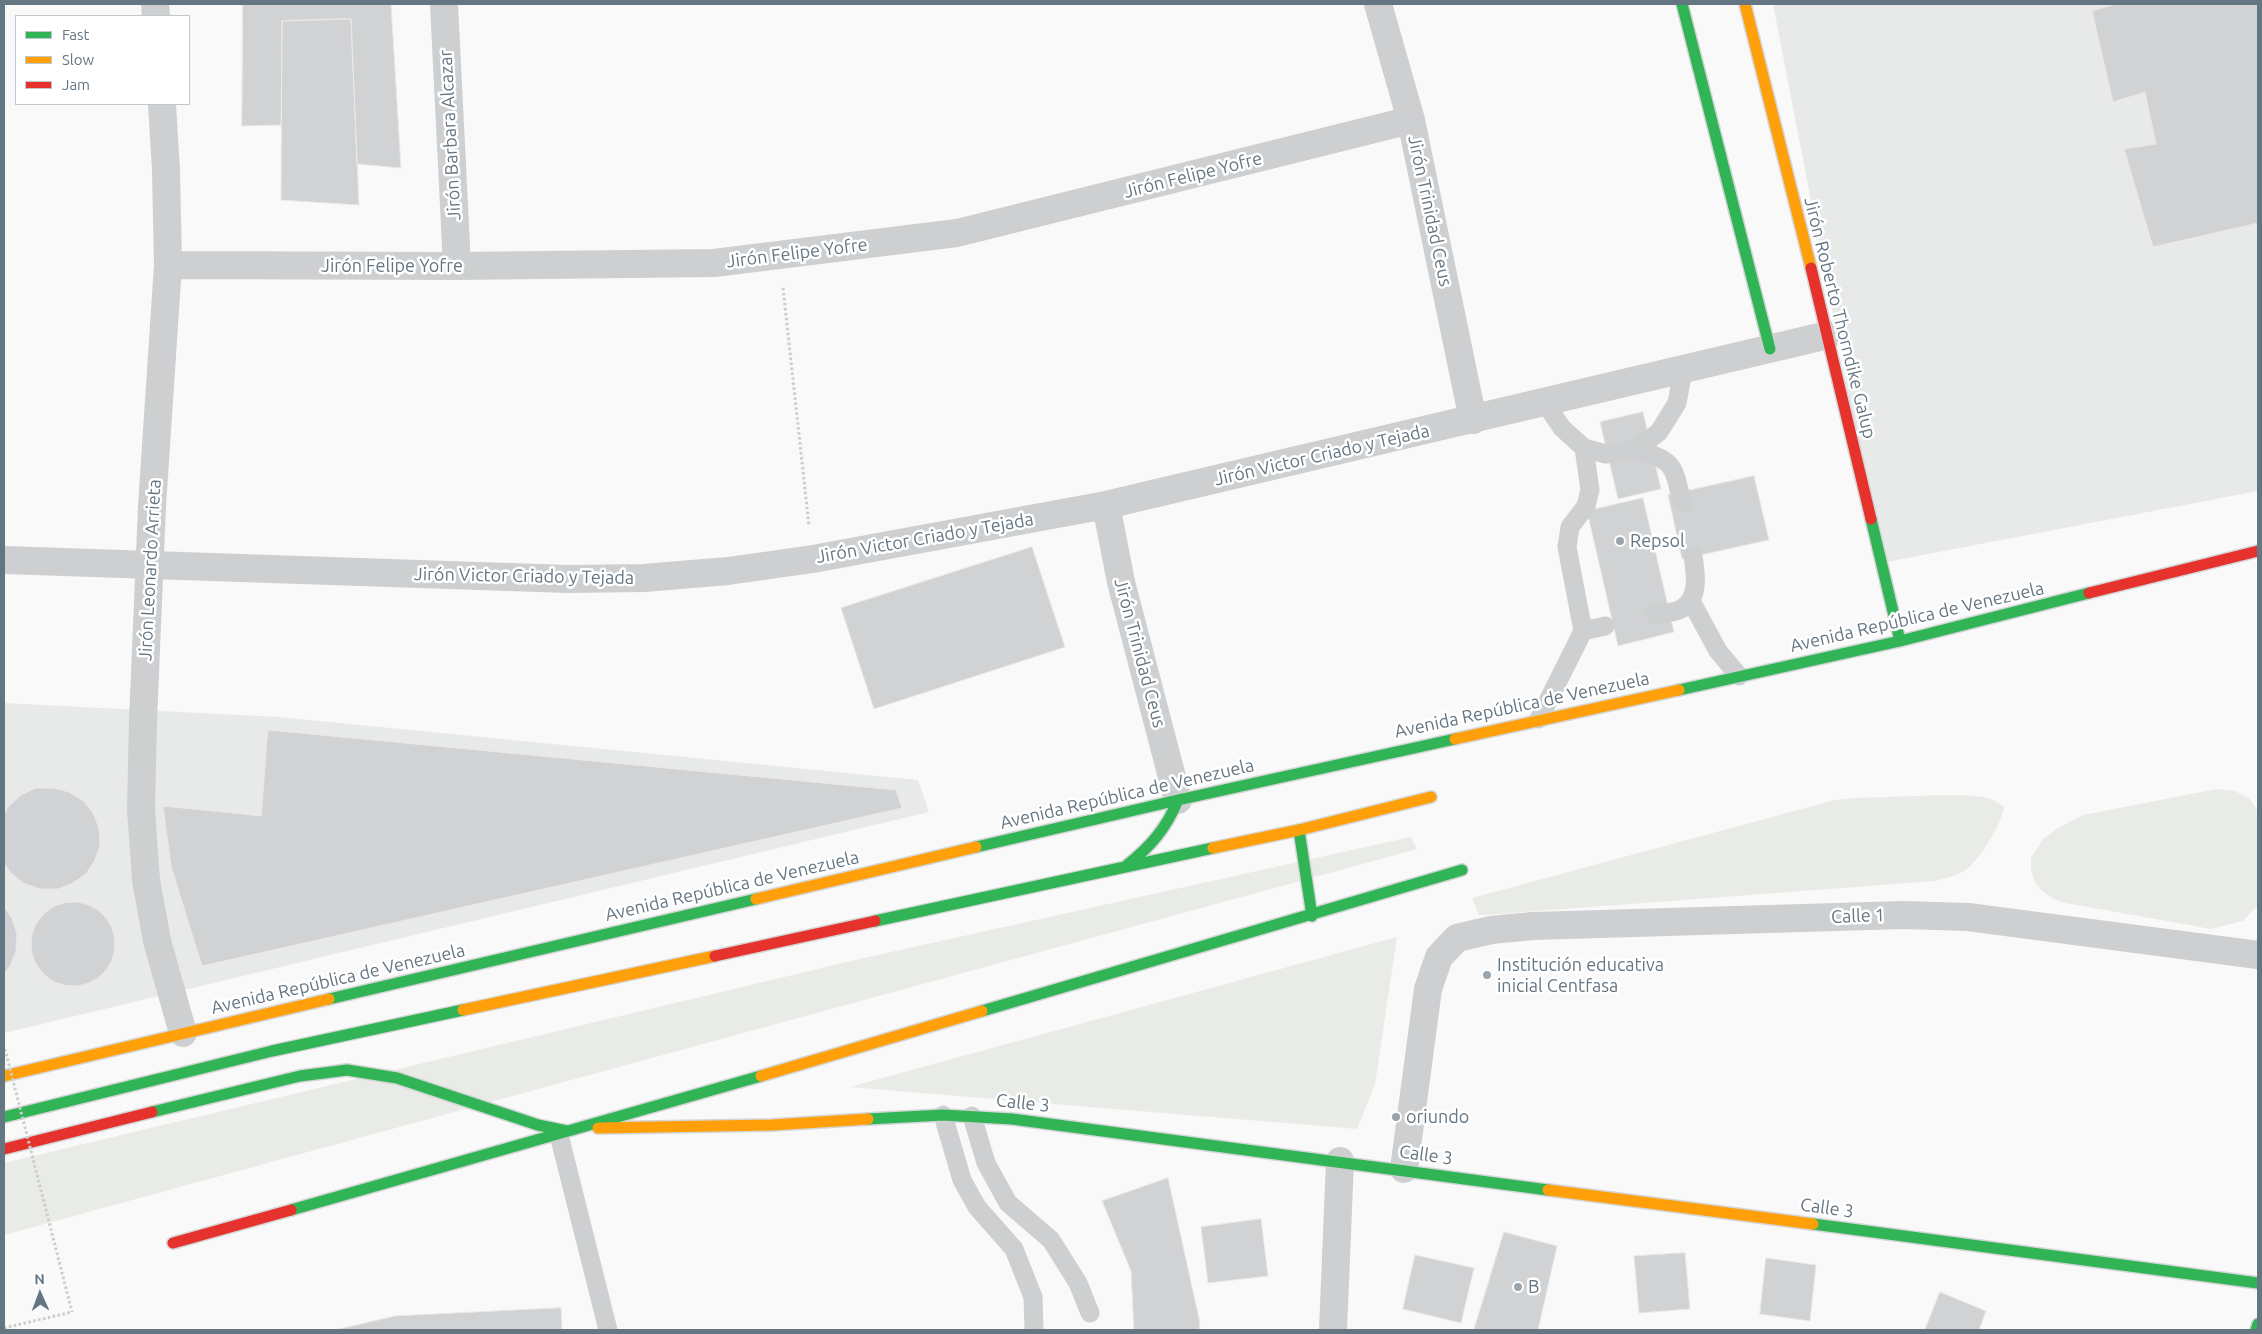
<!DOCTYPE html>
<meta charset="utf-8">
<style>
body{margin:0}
#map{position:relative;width:2262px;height:1334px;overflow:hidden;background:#f9f9f9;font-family:Ubuntu,sans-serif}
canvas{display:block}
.frame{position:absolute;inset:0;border:5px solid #657683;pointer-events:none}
.legend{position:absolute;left:15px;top:15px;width:175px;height:90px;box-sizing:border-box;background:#fff;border:1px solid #c1c8cd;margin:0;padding:6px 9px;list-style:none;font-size:15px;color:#657683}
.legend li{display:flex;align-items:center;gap:10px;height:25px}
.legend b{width:25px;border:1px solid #c1c8cd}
.north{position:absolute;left:15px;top:1269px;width:50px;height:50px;-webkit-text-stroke:4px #fff;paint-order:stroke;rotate:358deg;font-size:14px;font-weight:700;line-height:20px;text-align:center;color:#657683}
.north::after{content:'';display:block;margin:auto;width:18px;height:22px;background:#657683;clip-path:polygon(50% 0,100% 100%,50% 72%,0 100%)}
</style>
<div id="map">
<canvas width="2262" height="1334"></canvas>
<div class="frame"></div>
<ul class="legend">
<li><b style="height:6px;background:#30b455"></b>Fast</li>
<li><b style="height:6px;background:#ff9f0a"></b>Slow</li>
<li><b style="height:6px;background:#e5322d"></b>Jam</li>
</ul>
<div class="north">N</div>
</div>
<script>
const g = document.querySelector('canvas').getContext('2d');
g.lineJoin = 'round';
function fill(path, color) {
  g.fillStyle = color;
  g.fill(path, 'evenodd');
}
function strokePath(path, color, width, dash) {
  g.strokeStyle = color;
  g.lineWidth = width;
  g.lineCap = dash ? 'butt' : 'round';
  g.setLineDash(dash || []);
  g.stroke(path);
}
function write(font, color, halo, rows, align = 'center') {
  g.font = font + ' Ubuntu,sans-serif';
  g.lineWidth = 5;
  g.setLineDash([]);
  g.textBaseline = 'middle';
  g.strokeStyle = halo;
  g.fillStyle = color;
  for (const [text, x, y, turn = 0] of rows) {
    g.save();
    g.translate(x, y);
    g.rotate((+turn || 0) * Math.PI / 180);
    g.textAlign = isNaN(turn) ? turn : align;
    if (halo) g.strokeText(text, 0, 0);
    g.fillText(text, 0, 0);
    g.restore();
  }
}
fill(new Path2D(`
 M 1773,4 L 2258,4 L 2258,491 L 1881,563 Z
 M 4,703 L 279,717 L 918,780 L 929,812 L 4,1033 Z`), '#e8e9e9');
fill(new Path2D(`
 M 2217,789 L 2235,791 L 2249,798 L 2258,811 L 2258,905 L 2243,921 L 2211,929 L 2066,903 C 2043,897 2029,883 2031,858 L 2044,838 L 2060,827 L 2083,815 Z
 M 1945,795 C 1965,796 1989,793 2004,807 C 2002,823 1980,859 1967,869 C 1958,876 1945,878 1934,881 L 1486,915 L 1479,915 L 1472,898 L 1835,800 L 1858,798 Z
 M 1411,837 L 1417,849 L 4,1235 L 4,1163 L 864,958 Z
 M 1397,937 L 1375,1084 L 1357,1129 L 850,1087 Z`), '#e8ebe6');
const building = new Path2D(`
 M 243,4 L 391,4 L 401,168 L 357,164 L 351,19 L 282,21 L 281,125 L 242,126 Z
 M 2117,4 L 2258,4 L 2258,223 L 2153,247 L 2124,149 L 2156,144 L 2145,92 L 2113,102 L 2092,11 Z
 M 351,19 L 359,205 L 281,200 L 282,21 Z
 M 1643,412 L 1661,489 L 1618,499 L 1600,422 Z
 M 1754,476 L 1769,540 L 1682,559 L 1668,495 Z
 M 1643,498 L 1674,632 L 1618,646 L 1587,511 Z
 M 1032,547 L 1065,647 L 874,709 L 841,608 Z
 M 268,730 L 896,790 L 902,808 L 202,966 L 171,866 L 163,806 L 261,816 Z
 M 37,788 L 53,788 L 69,792 L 83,801 L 93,813 L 99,828 L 100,845 L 95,860 L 86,874 L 73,883 L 58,889 L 40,889 L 23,883 L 10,872 L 4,863 L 4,815 L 8,807 L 21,795 Z
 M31 944a42 42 0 1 1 84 0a42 42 0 1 1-84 0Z
 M 4,906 L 12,919 L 17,934 L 16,951 L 10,966 L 4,974 Z
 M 1168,1178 L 1200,1323 L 1199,1330 L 1134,1330 L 1131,1271 L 1102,1201 Z
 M 1261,1219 L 1268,1276 L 1208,1283 L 1201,1227 Z
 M 1504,1232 L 1557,1246 L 1538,1330 L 1474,1330 Z
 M 1685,1253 L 1690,1309 L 1639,1313 L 1634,1256 Z
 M 1415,1255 L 1474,1268 L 1461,1323 L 1403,1309 Z
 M 1766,1258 L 1816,1265 L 1810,1321 L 1760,1314 Z
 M 1940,1292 L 1986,1311 L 1979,1330 L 1925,1330 Z
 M 561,1308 L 562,1330 L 335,1330 L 395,1316 Z`);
fill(building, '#d0d2d3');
strokePath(building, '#e8e8e8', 1);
const fast = new Path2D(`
 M 1682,4 L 1770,349
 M 1871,519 L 1900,641
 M 1679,690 L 1900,641 L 2089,593
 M 1299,830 L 1312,916
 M 976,847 L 1178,800 L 1455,739
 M 1126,866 C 1150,847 1166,829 1178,800
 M 875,921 L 1213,848
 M 329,999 L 756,899
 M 982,1011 L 1462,870
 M 152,1112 L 300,1076 L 347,1070 L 397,1078 L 538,1125 L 567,1131
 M 4,1117 L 272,1051 L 463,1010
 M 868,1119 L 943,1115 L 1012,1119 L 1548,1190
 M 291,1210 L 761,1076
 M 1813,1224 L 2258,1283
 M 2256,1330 L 2258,1324`);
const slow = new Path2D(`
 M 1745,4 L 1811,268
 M 1455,739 L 1679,690
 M 1213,848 L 1299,830 L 1431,797
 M 756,899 L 976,847
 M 463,1010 L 715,956
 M 4,1076 L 329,999
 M 761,1076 L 982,1011
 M 598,1128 L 772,1125 L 868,1119
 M 1548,1190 L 1813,1224`);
const jam = new Path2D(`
 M 1811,268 L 1871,519
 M 2089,593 L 2258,551
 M 715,956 L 875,921
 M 4,1149 L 152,1112
 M 173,1243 L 291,1210`);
strokePath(fast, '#d5d6d7', 14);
strokePath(slow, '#d5d6d7', 14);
strokePath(jam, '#d5d6d7', 14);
strokePath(new Path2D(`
 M 783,288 L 809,526
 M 4,1328 L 72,1312`), '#cbcccd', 3, [2.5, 2.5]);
strokePath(new Path2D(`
 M 1545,403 L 1562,428 L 1584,448 L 1606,454 L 1635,450 L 1659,432 L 1677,403 L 1683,370
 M 1635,450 C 1675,460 1673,465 1682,502
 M 1691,601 L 1718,651 L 1739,676
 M 1655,615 C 1662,613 1672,613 1679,610 C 1700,601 1696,575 1693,556
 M 1583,631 L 1567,547 L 1570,527 L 1586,506 L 1590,490 L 1584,448
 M 1539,719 L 1583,631 L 1605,626
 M 943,1115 L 962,1180 L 977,1207 L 1014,1249 L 1033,1297 L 1034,1330
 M 972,1116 L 986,1163 L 1008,1203 L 1051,1240 L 1078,1283 L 1090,1313
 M 559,1135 L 608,1330`), '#cecfd0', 19);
strokePath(new Path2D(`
 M 155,4 L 156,16
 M 444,4 L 457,266
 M 1378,4 L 1411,120 L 1473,420
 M 162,104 L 166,170 L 168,265 L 152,506 L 143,721 L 141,810 L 146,880 L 157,941 L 183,1033
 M 168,265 L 457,266 L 714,263 L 957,233 L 1411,120
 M 1106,505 L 1121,582 L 1178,800
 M 4,560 L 568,579 L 644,578 L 728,571 L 813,559 L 1106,505 L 1828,335
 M 1404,1169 L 1428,989 L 1439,957 L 1457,938 L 1491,930 L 1533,926 L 1903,915 L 1968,917 L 2258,955
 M 1333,1330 L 1340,1161`), '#cecfd0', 28);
strokePath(fast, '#30b455', 11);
strokePath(slow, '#ff9f0a', 11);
strokePath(jam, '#e5322d', 11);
strokePath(new Path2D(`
 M 5,1049 L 72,1312`), '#cbcccd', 3, [2.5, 2.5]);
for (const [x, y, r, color] of [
 [1620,541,5,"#99a4ac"],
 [1487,975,5,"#99a4ac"],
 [1396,1117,5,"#99a4ac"],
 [1518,1287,5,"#99a4ac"]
]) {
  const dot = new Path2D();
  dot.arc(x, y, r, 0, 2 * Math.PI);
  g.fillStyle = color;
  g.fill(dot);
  strokePath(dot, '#fff', 2);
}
write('18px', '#657683', '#fff', [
 ["Jirón Barbara Alcazar",450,135,-93],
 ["Jirón Felipe Yofre",1193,175,-14],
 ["Jirón Trinidad Ceus",1430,211,78],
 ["Jirón Felipe Yofre",797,253,-7],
 ["Jirón Felipe Yofre",392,266],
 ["Jirón Roberto Thorndike Galup",1840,318,76],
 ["Jirón Victor Criado y Tejada",1322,455,-13],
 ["Jirón Victor Criado y Tejada",925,538,-10],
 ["Jirón Leonardo Arrieta",150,570,-87],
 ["Jirón Victor Criado y Tejada",524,576,1],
 ["Avenida República de Venezuela",1917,617,-13],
 ["Jirón Trinidad Ceus",1140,653,75],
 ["Avenida República de Venezuela",1522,705,-12],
 ["Avenida República de Venezuela",1127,794,-13],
 ["Avenida República de Venezuela",732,886,-13],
 ["Calle 1",1858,916,-2],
 ["Avenida República de Venezuela",338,979,-13],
 ["Calle 3",1023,1103,6],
 ["Calle 3",1426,1155,8],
 ["Calle 3",1827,1208,8]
]);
write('18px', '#657683', '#fff', [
 ["Repsol",1630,541],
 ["Institución educativa",1497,965],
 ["inicial Centfasa",1497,986],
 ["oriundo",1406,1117],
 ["B",1528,1287]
], 'left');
</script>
